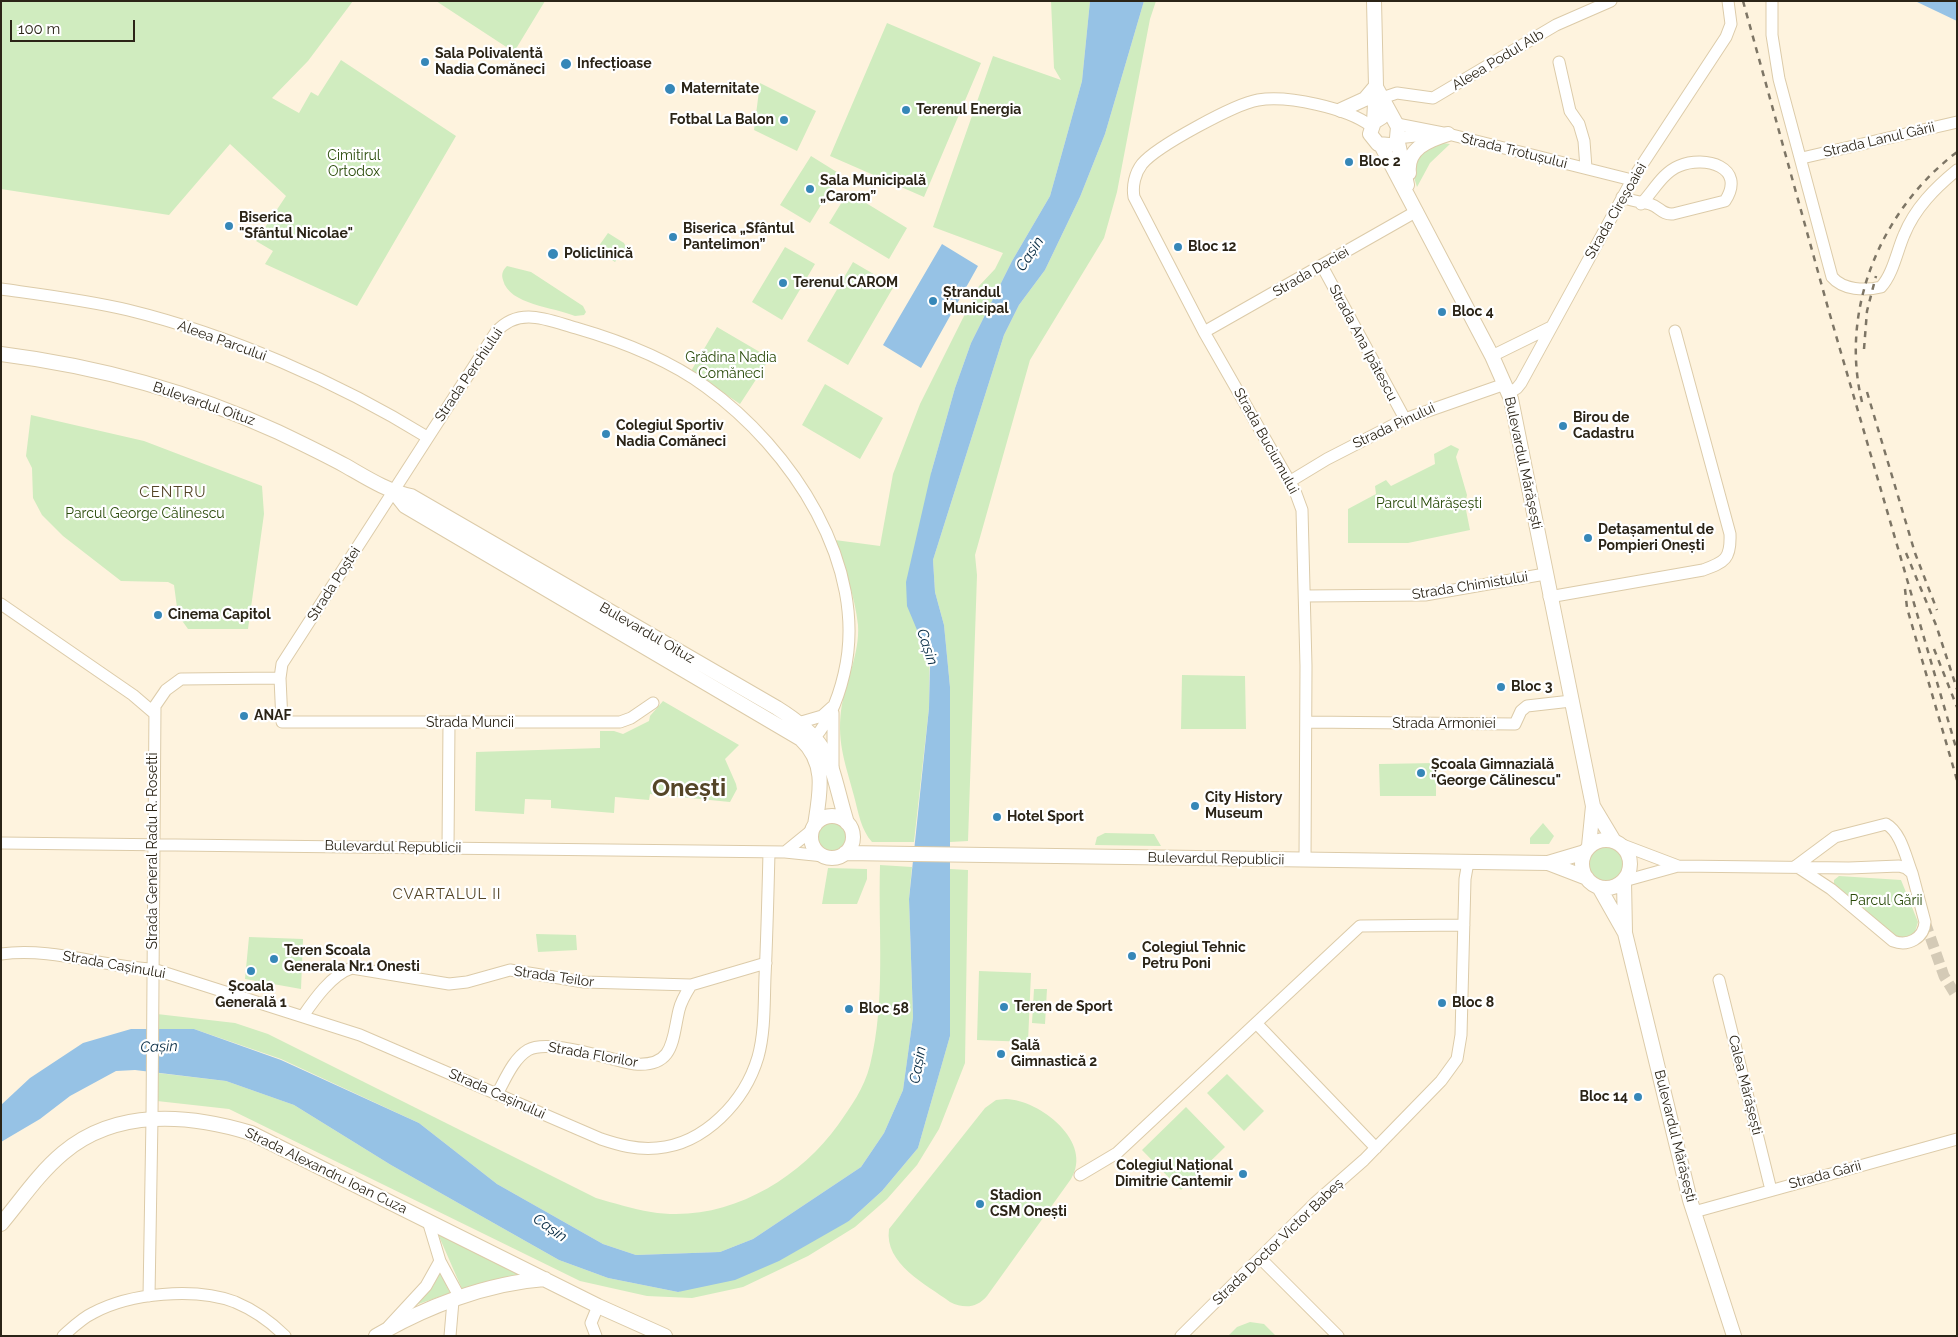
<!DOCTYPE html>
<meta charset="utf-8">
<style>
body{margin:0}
#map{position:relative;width:1958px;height:1337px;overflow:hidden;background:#fef3de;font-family:Raleway,sans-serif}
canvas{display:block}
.frame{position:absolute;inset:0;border:2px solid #2b2417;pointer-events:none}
.scale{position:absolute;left:10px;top:20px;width:125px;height:22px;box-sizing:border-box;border:2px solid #2b2417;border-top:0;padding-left:6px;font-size:15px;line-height:18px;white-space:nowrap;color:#2b2417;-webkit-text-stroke:4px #fff;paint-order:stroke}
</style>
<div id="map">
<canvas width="1958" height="1337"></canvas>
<div class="frame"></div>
<div class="scale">100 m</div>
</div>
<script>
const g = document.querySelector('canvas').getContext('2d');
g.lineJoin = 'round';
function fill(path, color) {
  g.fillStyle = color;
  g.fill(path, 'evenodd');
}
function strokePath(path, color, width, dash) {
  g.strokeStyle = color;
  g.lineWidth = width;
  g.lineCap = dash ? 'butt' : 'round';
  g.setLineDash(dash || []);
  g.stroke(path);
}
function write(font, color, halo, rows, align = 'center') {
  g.font = font + ' Raleway,sans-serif';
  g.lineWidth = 4.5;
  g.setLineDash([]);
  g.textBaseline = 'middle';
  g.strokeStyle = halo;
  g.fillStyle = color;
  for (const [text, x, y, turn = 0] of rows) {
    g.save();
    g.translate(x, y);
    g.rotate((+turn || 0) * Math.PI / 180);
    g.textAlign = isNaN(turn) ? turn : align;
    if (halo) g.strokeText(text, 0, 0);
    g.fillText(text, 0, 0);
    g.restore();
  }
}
fill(new Path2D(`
 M 1,1 L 353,1 L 308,61 L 272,98 L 299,113 L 311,92 L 318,96 L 341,60 L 456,136 L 357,306 L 265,264 L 273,251 L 256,241 L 286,196 L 230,144 L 169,215 L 1,189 Z
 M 436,1 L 545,1 L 514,52 Z
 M 1051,1 L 1090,1 L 1082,81 L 1050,196 L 1012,261 L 971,343 L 955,388 L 931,473 L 929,708 L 914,842 L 872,842 C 861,830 858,811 854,796 C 846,765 837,744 841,711 C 845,682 860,654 858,625 C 855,596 844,567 835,540 L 880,546 L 893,474 L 920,404 L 979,286 L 995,269 L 1003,253 L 933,227 L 993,56 L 1061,80 L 1054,68 Z
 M 1144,1 L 1156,1 L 1150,19 L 1117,192 L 1104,238 L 1030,360 L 975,555 L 977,575 L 968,841 L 950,842 L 950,687 L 944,625 L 935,592 L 933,560 L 1004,335 L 1019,305 L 1045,270 L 1080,197 L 1105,134 Z
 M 887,23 L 981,63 L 924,197 L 830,156 Z
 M 760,83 L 816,111 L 797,151 L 754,130 Z
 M 1443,143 L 1450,144 L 1430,163 L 1417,187 L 1412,171 L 1423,148 Z
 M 811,156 L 840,174 L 810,223 L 780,205 Z
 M 848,192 L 907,228 L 889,259 L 829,223 Z
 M 608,233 L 624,243 L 626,247 L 615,262 L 596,250 Z
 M 785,247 L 815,264 L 782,320 L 752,302 Z
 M 853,262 L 894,286 L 848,365 L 807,341 Z
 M 507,266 L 531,272 L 583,306 L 586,312 L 584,315 L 575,316 C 554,307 509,305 503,280 C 501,274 503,270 507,266 Z
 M 717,327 L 770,358 L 740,404 L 691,371 Z
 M 825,384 L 883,418 L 860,459 L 802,425 Z
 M 31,415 L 144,441 L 262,486 L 264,514 L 248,629 L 188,629 L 178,615 L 174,585 L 168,582 L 121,581 L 63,536 L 42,515 L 33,498 L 32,468 L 26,456 Z
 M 1451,445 L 1459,449 L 1456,457 L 1467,495 L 1465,505 L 1470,530 L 1408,543 L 1348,543 L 1348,509 L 1376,494 L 1375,486 L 1386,480 L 1391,486 L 1435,464 L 1434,454 Z
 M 1182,675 L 1245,676 L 1246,729 L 1181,729 Z
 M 663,701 L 739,745 L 725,759 L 736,784 L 737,789 L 730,802 L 650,794 L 649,800 L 615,797 L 614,813 L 551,808 L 551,800 L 525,799 L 524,814 L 475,811 L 476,752 L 600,748 L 600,731 L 614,731 L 623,734 L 649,721 L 650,716 Z
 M 1436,763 L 1436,796 L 1380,796 L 1379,764 Z
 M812 837a20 20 0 1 1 40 0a20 20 0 1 1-40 0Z
 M 1543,823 L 1554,836 L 1549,844 L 1530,844 L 1530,838 Z
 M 1105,833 L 1154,834 L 1161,846 L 1095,845 L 1097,837 Z
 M1587 863a19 19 0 1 1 38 0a19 19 0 1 1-38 0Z
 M 880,865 L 912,867 L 909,899 L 913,1017 L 903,1090 L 884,1133 L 861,1167 L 753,1239 L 720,1252 L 636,1255 L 603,1244 L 497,1184 L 419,1123 L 281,1059 L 194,1029 L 158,1029 L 157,1014 L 235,1023 L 268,1034 L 596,1198 C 614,1203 632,1209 651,1212 C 723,1224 797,1182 838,1125 C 851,1106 864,1089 870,1065 C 886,1001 878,931 880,865 Z
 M 828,868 L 867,869 L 867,879 L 857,904 L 822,904 Z
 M 950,869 L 968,870 L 965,1063 L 939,1129 L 917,1165 L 887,1199 L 855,1227 L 808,1256 L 743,1287 L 692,1298 L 647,1296 L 580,1281 L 229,1109 L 157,1101 L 158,1073 L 226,1081 L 294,1105 L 391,1165 L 559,1260 L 608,1278 L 678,1292 L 849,1221 L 882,1191 L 918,1148 L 950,1036 Z
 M 1839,876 L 1901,880 L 1918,922 L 1914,935 L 1899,940 L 1834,885 L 1834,880 Z
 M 536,934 L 576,935 L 577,950 L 538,952 Z
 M 249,937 L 303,939 L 301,989 L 245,979 Z
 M 979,971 L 1031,973 L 1028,1042 L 977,1040 Z
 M 1034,989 L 1047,989 L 1045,1024 L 1032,1023 Z
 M 1227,1074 L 1264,1111 L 1244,1131 L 1207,1093 Z
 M 1006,1099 C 1040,1100 1094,1142 1071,1179 L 987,1296 C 977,1308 964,1309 950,1302 C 926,1284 884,1264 889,1229 L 985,1108 L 996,1100 Z
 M 1186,1107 L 1225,1147 L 1181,1190 L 1142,1150 Z
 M 438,1234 L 521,1275 L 462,1289 Z
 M 440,1272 L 450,1293 L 410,1307 L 433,1286 Z
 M 1250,1322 L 1264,1324 L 1276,1336 L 1228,1336 L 1237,1327 Z`), '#d0ecbf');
fill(new Path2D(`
 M 1090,1 L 1144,1 L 1105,134 L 1080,197 L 1045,270 L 1019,305 L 1004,335 L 933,560 L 935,592 L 944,625 L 950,687 L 950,1036 L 918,1148 L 882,1191 L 849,1221 L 779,1261 L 735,1280 L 678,1292 L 608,1278 L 559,1260 L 391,1165 L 294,1105 L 226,1081 L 135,1070 L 116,1071 L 70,1096 L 40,1119 L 1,1142 L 1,1105 L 30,1078 L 83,1043 L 131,1029 L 194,1029 L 281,1060 L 419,1123 L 497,1184 L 603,1244 L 636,1255 L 720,1252 L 753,1239 L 861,1167 L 884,1133 L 903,1090 L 913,1017 L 909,899 L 929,708 L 930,661 L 907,606 L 906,582 L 931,473 L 955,388 L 971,343 L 1012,261 L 1050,196 L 1082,81 Z
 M 1915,1 L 1957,1 L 1957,21 Z
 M 942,244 L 978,266 L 921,368 L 883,345 Z`), '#96c2e5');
strokePath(new Path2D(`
 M 1925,922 L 1944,976 L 1957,997`), '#d4cab6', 11, [11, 5.5]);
const minor = new Path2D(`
 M 1772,1 L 1772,35 L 1779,79 L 1832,277 C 1843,290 1865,291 1881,287 C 1893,274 1897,251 1904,235 C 1915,208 1935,188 1957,170
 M 1559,62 L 1570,111 L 1579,124 L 1584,141 L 1586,168
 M 1382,98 L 1397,93 L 1433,98 L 1556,25 L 1611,1
 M 1397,124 L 1448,134 L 1632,180
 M 1397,138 L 1434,134
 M 1802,158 L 1957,122
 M 1622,197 C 1632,201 1640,202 1650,204 C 1660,207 1662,215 1673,214 L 1725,201 C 1747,167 1705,155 1679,166 C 1662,173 1653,192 1641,204
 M 1322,266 L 1405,419
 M 1,289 C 44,295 86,300 128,310 C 230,335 338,382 427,437
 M 1204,332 L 1417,211
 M 1492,356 L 1551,327
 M 1509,393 L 1517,388 L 1521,383 L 1632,180 L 1726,37 L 1731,24 L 1728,1
 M 1289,482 L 1327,459 L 1405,419 L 1505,384
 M 1305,596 L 1425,595 L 1545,574
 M 1549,597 L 1703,570 C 1725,562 1731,559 1730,534 L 1675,331
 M 1,604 L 133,695 L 154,713
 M 653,703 L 631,718 L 620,722 L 282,722 L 280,678 L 282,664 L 496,332 C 519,306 548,320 576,328 C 621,341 668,359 706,387 C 791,448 870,566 844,674 C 838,700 828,725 809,744
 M 833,713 L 833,767
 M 1306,722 L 1515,724 L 1521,711 L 1527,706 L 1571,701
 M 798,723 L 822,716 L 832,707
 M 1,843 L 785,852 L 824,856
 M 1620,844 L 1678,866
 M 448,848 L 449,723
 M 785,852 L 812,830
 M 1305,860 L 1306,666 L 1302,510 L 1295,491 L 1204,332 L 1134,197 C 1132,186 1135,173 1142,164 C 1157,146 1235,104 1258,100 C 1288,95 1347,108 1371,126
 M 1796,866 L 1835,837 L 1886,824 C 1901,832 1906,858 1912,873
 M 1624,881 L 1678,866 L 1849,868 L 1899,866 L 1906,868 L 1912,873 L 1925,922 C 1924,938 1908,947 1893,941 L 1831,889 L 1796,866
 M 1,954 C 53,947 102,967 153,969 L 360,1035 L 601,1139 C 619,1145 637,1150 657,1148 C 705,1144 745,1101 758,1057 C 765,1032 764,1003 765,977 C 767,936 768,894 769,852
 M 1719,980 L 1771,1190
 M 303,1016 C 314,1000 332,974 352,968 L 449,984 L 467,982 L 510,970 L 584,982 L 691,985 L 766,963
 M 1257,1024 L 1376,1148
 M 497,1094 C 505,1080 513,1059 528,1050 C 549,1038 610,1060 635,1064 C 675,1067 672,1039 679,1010 C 681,1001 686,993 691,985
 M 1080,1175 L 1117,1153 L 1360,926 L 1464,925
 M 1694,1212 L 1957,1139
 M 1260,1258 L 1338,1336
 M 440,1261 L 460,1298
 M 149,1296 L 152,1118 L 155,706 L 166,690 L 181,679 L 280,678
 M 389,1326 L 426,1286 L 440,1261 L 428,1221
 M 63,1336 C 72,1328 82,1318 93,1313 C 130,1293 195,1287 235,1302 C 254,1310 270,1321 285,1336
 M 450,1336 L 453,1301
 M 596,1336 L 591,1323 L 598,1306
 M 1181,1336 L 1315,1203 L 1364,1160 L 1441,1081 L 1457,1059 L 1461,1035 L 1465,879 L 1468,862`);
const major = new Path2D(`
 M 1376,87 L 1398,127 L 1397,138 L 1407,185
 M 1341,110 L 1365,99 L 1376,86
 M 1382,117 L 1374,122 L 1370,134 L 1378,144 L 1389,145
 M 1374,122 L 1376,86 L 1374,1
 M 1381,145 L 1492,356 L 1511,399 L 1593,806 L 1589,846
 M 1409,173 C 1406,149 1428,140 1448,134
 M 1,354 C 96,366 191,392 278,432 C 301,443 324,454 346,466 C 367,478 387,491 411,496 L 777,708 C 835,744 829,764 847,823
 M 394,492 L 405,506 L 801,739 C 827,763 820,793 815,825
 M 1593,806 L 1614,841
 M811 837a21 21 0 1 1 42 0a21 21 0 1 1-42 0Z
 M1582 864a24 24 0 1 1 48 0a24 24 0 1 1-48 0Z
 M 845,853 L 1548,863 L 1585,852
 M 1548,863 L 1587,878
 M 1624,881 L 1625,933 L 1690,1200 L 1734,1336
 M 1599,887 L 1625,933
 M 1,1224 C 21,1200 39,1173 63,1153 C 116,1108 189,1114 251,1133 L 598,1306 L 665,1336
 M 376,1336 C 425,1307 487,1283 545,1279`);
strokePath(minor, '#dccba9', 13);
strokePath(major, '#dccba9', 16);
strokePath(minor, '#fff', 11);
strokePath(major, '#fff', 14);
strokePath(new Path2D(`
 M 1743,1 L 1828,308 L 1957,751
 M 1864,349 L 1867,311 L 1876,276
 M 1867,392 L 1915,553 L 1937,610
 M 1862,402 C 1839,308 1882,209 1957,152
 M 1906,553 L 1936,625 L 1957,689
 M 1905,589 L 1907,608 L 1957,780
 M 1934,649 L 1957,707`), '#7d7565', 2.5, [6, 6]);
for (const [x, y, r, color] of [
 [425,62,5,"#3687b8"],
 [566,64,6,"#3687b8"],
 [670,89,6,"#3687b8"],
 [906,110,5,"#3687b8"],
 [784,120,5,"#3687b8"],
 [1349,162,5,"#3687b8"],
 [810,189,5,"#3687b8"],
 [229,226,5,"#3687b8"],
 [673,237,5,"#3687b8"],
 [1178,247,5,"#3687b8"],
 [553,254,6,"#3687b8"],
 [783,283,5,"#3687b8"],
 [933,301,5,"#3687b8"],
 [1442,312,5,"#3687b8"],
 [1563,426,5,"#3687b8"],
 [606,434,5,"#3687b8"],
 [1588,538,5,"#3687b8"],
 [158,615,5,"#3687b8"],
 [1501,687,5,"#3687b8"],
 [244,716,5,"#3687b8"],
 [1421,773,5,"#3687b8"],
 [1195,806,5,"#3687b8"],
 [997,817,5,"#3687b8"],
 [1132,956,5,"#3687b8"],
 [274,959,5,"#3687b8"],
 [251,971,5,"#3687b8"],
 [1442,1003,5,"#3687b8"],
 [1004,1007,5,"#3687b8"],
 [849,1009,5,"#3687b8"],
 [1001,1054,5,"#3687b8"],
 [1638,1097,5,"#3687b8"],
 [1243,1174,5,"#3687b8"],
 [980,1204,5,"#3687b8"]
]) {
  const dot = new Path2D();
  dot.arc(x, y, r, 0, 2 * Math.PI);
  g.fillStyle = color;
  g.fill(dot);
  strokePath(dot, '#fff', 2);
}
write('bold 14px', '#2b2417', '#fff', [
 ["Sala Polivalentă",435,54],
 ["Nadia Comăneci",435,70],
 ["Infecțioase",577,64],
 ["Maternitate",681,89],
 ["Terenul Energia",916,110],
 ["Fotbal La Balon",774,120,"right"],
 ["Bloc 2",1359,162],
 ["Sala Municipală",820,181],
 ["„Carom”",820,197],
 ["Biserica",239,218],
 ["\"Sfântul Nicolae\"",239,234],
 ["Biserica „Sfântul",683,229],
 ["Pantelimon”",683,245],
 ["Bloc 12",1188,247],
 ["Policlinică",564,254],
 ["Terenul CAROM",793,283],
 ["Ștrandul",943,293],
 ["Municipal",943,309],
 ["Bloc 4",1452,312],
 ["Birou de",1573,418],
 ["Cadastru",1573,434],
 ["Colegiul Sportiv",616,426],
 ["Nadia Comăneci",616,442],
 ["Detașamentul de",1598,530],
 ["Pompieri Onești",1598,546],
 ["Cinema Capitol",168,615],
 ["Bloc 3",1511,687],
 ["ANAF",254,716],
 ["Școala Gimnazială",1431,765],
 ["\"George Călinescu\"",1431,781],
 ["City History",1205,798],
 ["Museum",1205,814],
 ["Hotel Sport",1007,817],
 ["Colegiul Tehnic",1142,948],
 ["Petru Poni",1142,964],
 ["Teren Scoala",284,951],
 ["Generala Nr.1 Onesti",284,967],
 ["Școala",251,987,"center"],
 ["Generală 1",251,1003,"center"],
 ["Bloc 8",1452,1003],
 ["Teren de Sport",1014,1007],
 ["Bloc 58",859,1009],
 ["Sală",1011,1046],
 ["Gimnastică 2",1011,1062],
 ["Bloc 14",1628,1097,"right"],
 ["Colegiul Național",1233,1166,"right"],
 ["Dimitrie Cantemir",1233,1182,"right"],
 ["Stadion",990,1196],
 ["CSM Onești",990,1212]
], 'left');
write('14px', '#2b2417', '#fff', [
 ["Aleea Podul Alb",1498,60,-31],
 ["Strada Lanul Gării",1879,140,-13],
 ["Strada Trotușului",1514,151,14],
 ["Strada Cireșoaiei",1616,211,-60],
 ["Strada Daciei",1311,272,-30],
 ["Aleea Parcului",222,341,20],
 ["Strada Ana Ipătescu",1363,343,62],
 ["Strada Perchiului",469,375,-56],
 ["Bulevardul Oituz",204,404,19],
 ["Strada Pinului",1394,426,-25],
 ["Strada Buciumului",1266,441,61],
 ["Bulevardul Mărășești",1523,463,78],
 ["Strada Poștei",334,584,-57],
 ["Strada Chimistului",1470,586,-9],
 ["Bulevardul Oituz",647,633,30],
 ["Strada Muncii",470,723],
 ["Strada Armoniei",1444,724],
 ["Bulevardul Republicii",393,847,1],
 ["Strada General Radu R. Rosetti",153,851,-90],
 ["Bulevardul Republicii",1216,859,1],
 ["Strada Cașinului",114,965,10],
 ["Strada Teilor",554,977,8],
 ["Strada Florilor",593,1055,10],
 ["Calea Mărășești",1745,1085,76],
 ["Strada Cașinului",497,1094,24],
 ["Bulevardul Mărășești",1675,1136,76],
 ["Strada Alexandru Ioan Cuza",326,1171,26],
 ["Strada Gării",1825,1175,-15],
 ["Strada Doctor Victor Babeș",1278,1242,-44]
]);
write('14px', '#2a4b0a', '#fff', [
 ["Cimitirul",354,156],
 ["Ortodox",354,172],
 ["Grădina Nadia",731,358],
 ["Comăneci",731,374],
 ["Parcul Mărășești",1429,504],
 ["Parcul George Călinescu",145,514],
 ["Parcul Gării",1886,901]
]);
write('italic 15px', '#082c44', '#fff', [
 ["Cașin",1030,254,-57],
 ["Cașin",927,647,71],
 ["Cașin",159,1047,-2],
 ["Cașin",918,1065,-80],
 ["Cașin",550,1228,35]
]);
g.letterSpacing = '1px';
write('15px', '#544527', '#fff', [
 ["CENTRU",173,492],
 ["CVARTALUL II",447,894]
]);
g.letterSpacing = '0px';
write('bold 24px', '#544527', '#fff', [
 ["Onești",689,789]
]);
</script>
